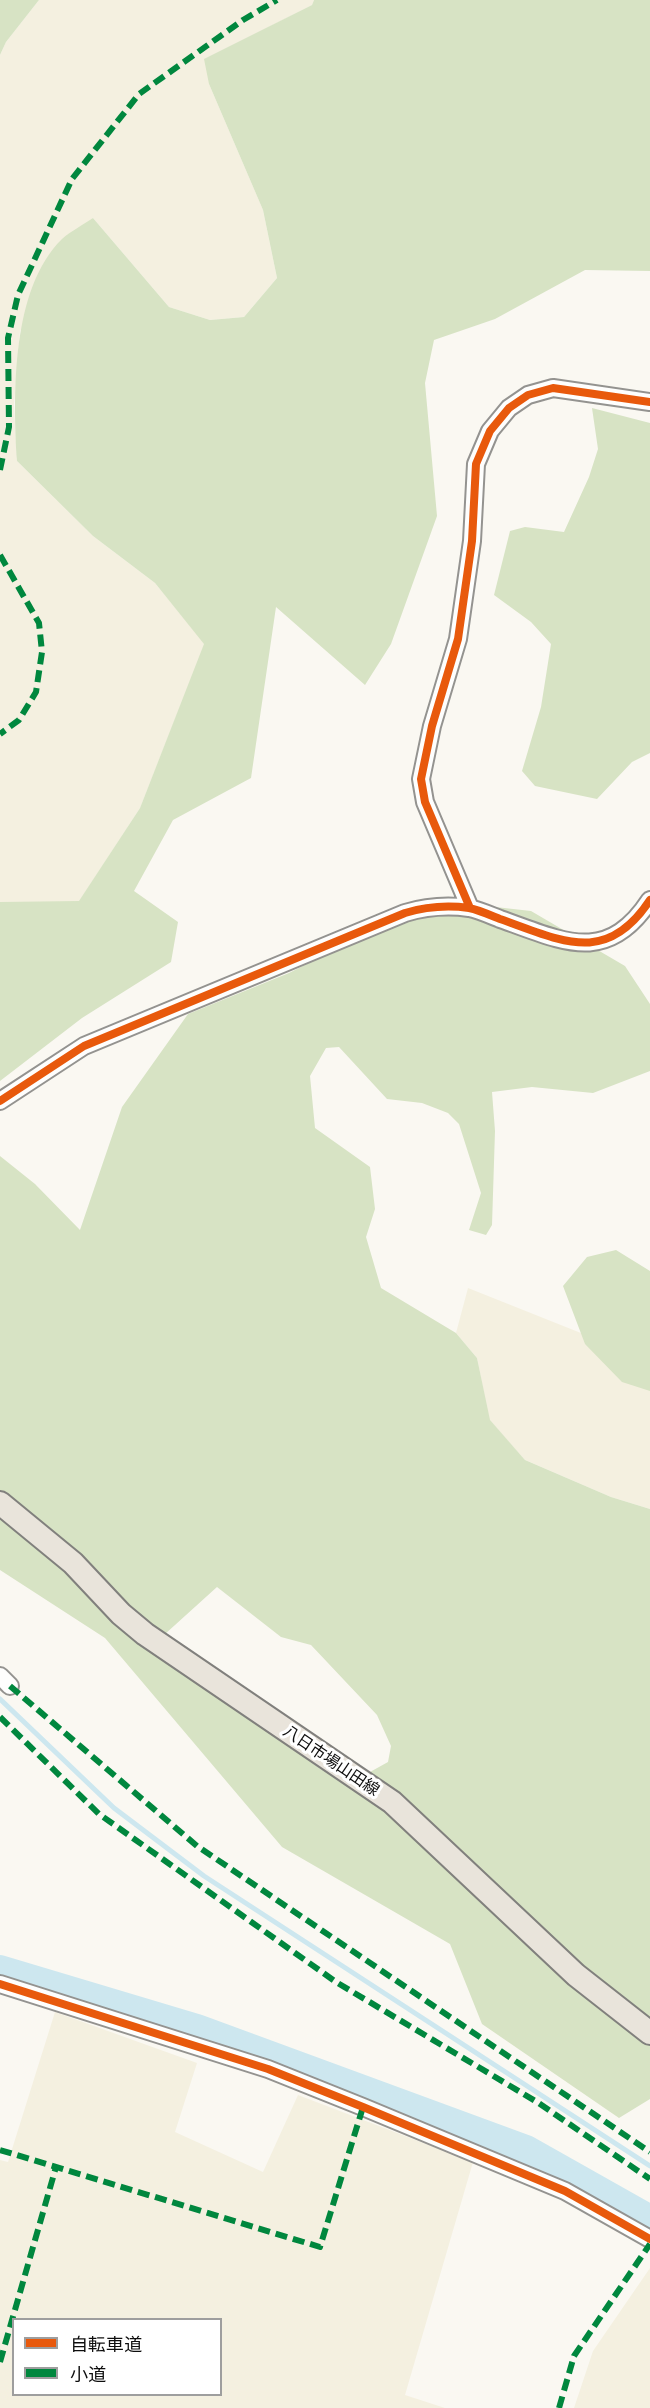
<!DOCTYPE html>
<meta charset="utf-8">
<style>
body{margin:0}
#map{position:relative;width:650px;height:2408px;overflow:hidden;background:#faf8f2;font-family:Literata,"Noto Sans JP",serif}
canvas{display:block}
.legend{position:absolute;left:12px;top:2318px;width:210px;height:78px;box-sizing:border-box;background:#fff;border:2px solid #9e9e9e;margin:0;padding:8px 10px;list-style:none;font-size:18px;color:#0d0d0d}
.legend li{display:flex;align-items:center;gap:12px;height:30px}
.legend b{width:30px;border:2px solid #9e9e9e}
</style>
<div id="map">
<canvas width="650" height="2408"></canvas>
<ul class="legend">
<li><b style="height:8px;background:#e8590c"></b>自転車道</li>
<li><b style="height:8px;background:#00873e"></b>小道</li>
</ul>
</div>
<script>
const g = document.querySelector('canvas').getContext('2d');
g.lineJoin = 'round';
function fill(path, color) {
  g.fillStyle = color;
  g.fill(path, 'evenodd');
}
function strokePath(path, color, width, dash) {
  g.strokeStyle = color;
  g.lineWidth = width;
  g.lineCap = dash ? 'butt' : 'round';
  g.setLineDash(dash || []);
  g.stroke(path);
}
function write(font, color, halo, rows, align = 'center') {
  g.font = font + ' Literata,"Noto Sans JP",serif';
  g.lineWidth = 6;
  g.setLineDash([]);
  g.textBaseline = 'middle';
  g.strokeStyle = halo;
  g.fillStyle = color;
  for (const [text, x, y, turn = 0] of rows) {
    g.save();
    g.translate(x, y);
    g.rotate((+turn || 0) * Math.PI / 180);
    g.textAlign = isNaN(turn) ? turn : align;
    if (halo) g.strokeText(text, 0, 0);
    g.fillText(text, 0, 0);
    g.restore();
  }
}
fill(new Path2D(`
 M 39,0 L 314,0 L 312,5 L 269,27 L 209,84 L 263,210 L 277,278 L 244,317 L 210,320 L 169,307 L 93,218 L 20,331 L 14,405 L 17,461 L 93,536 L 155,583 L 205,644 L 140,808 L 79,902 L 0,902 L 0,55 L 6,42 Z
 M 468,1288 L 611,1345 L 650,1370 L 650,1509 L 611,1497 L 525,1460 L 489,1420 L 477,1358 L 456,1333 Z
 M 55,2012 L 197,2063 L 175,2132 L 263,2172 L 298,2095 L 473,2162 L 405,2395 L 445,2408 L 0,2408 L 0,2160 L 8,2162 ZM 14,2320 L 220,2320 L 220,2394 L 14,2394 Z
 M 650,2268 L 650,2408 L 574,2408 L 593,2351 Z`), '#f4f0e0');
fill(new Path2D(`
 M 0,0 L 39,0 L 6,42 L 0,55 Z
 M 314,0 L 650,0 L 650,271 L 585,270 L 495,319 L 434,340 L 425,383 L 437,516 L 391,644 L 365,685 L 276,607 L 251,778 L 173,820 L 134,891 L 178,922 L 171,962 L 82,1018 L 0,1081 L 0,902 L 79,901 L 140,808 L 204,644 L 155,583 L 93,536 L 17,461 C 13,395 11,289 62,239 C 71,231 83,225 93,218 L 169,307 L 210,320 L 244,317 L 277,278 L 263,210 L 209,84 L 204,59 L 312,5 Z
 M 592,408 L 650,423 L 650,753 L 632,762 L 597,799 L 535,786 L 522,771 L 541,707 L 551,644 L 531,622 L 494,595 L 510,531 L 525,527 L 564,532 L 589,477 L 598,449 Z
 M 433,900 L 531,911 L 625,966 L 650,1004 L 650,1071 L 593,1093 L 532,1087 L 492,1092 L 495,1131 L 492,1225 L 486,1235 L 469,1230 L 481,1193 L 459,1124 L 448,1113 L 422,1103 L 387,1099 L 339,1047 L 326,1048 L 310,1076 L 315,1128 L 370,1167 L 375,1209 L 366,1237 L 381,1288 L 456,1333 L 477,1358 L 490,1420 L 525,1460 L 611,1497 L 650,1509 L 650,2099 L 619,2118 L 482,2024 L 450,1944 L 282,1847 L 105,1638 L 0,1570 L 0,1156 L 35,1184 L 80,1230 L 122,1107 L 188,1014 L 289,973 ZM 217,1587 L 281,1637 L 311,1645 L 377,1715 L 391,1746 L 388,1762 L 370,1772 L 322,1770 L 154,1644 Z
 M 616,1250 L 650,1271 L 650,1391 L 622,1382 L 585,1344 L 563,1286 L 587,1257 Z`), '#d7e3c4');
strokePath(new Path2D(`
 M 0,1699 L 114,1808 L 204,1876 L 650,2166`), '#cde7ef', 5);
strokePath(new Path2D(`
 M 0,1970 L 197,2029 L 526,2150 L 650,2220`), '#cde7ef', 30);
const minor = new Path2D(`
 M 470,908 L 425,802 L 421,779 L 432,726 L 458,639 L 472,541 L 476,464 L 490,431 L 509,408 L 528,395 L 553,388 L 650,402
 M 0,1101 L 84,1046 L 405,913 C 425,907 447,905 469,908 C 479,910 490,915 500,919 C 561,940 606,967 650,900
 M 0,1676 L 10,1686
 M 0,1984 L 268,2069 L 363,2107 L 565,2191 L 650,2239`);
const major = new Path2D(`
 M 0,1503 L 73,1563 L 121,1614 L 145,1634 L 392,1802 L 576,1975 L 650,2033`);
strokePath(minor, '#949390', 20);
strokePath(major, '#81807d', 26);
strokePath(minor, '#fefefd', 16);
strokePath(major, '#e9e4db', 22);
strokePath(new Path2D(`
 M 0,470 L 9,427 L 8,338 L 18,295 L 72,179 L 139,94 L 243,20 L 277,0
 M 0,555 L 39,623 L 42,652 L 36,692 L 19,720 L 0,734
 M 10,1686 L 197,1846 L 650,2152
 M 0,1717 L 99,1814 L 336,1982 L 537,2102 L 650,2179
 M 0,2150 L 320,2247 L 363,2107
 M 0,2362 L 56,2167
 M 559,2408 L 574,2356 L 650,2244`), '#00873e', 6, [12, 6]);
strokePath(new Path2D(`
 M 470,908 L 425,802 L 421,779 L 432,726 L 458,639 L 472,541 L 476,464 L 490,431 L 509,408 L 528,395 L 553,388 L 650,402
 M 0,1101 L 84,1046 L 405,913 C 425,907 447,905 469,908 C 479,910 490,915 500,919 C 561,940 606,967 650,900
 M 0,1984 L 268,2069 L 363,2107 L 565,2191 L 650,2239`), '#e8590c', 8);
write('16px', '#0d0d0d', '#fff', [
 ["八日市場山田線",331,1761,34]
]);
</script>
